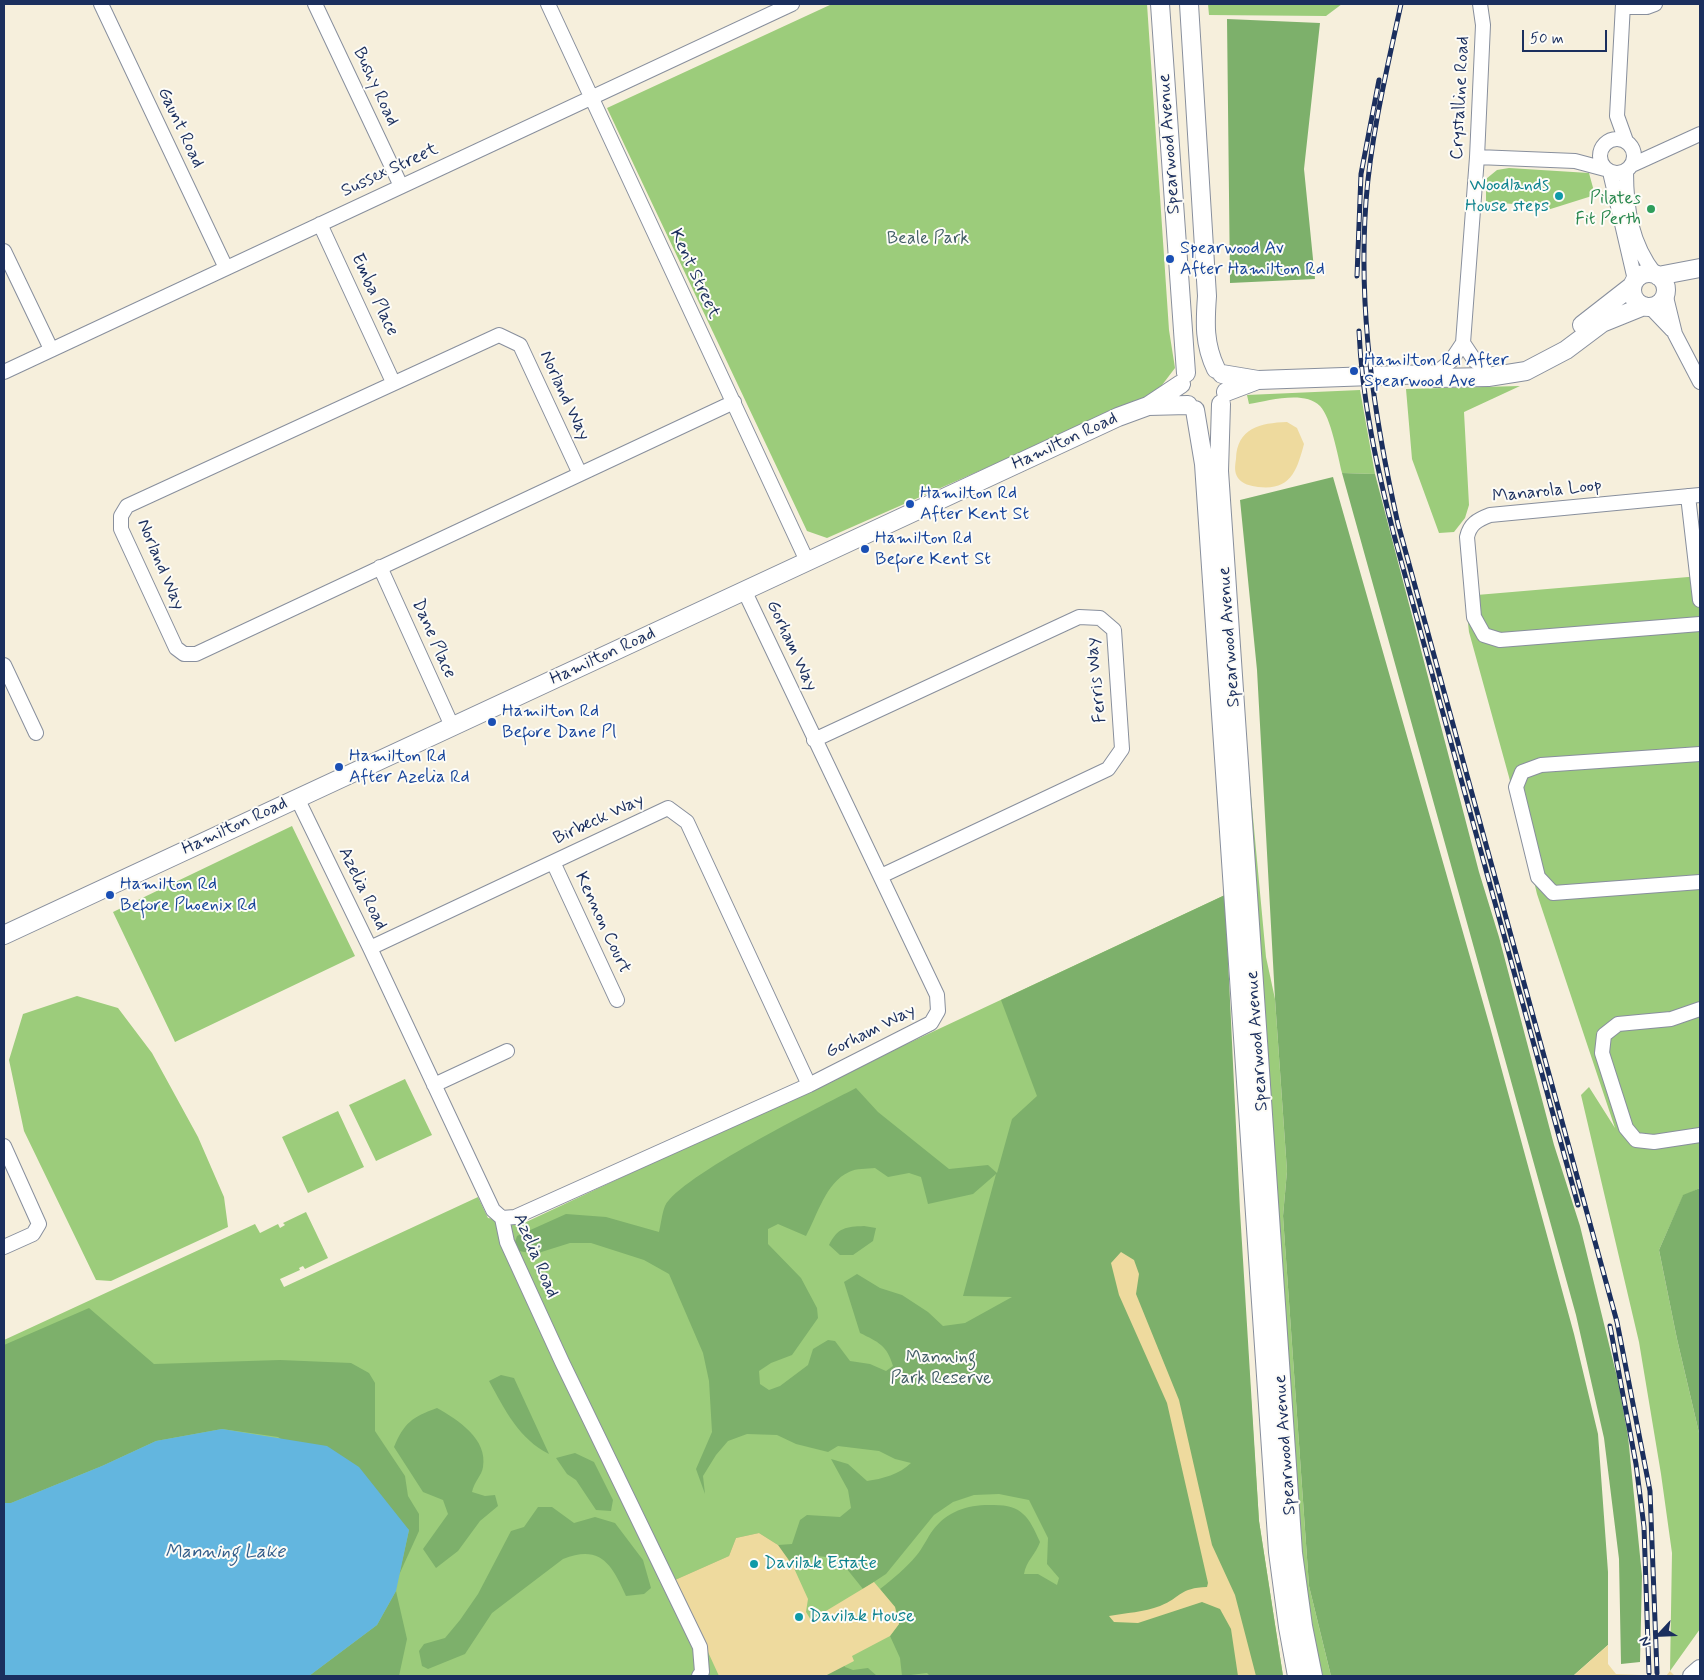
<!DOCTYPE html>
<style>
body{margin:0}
#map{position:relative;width:1704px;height:1680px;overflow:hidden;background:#f6efdc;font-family:Mynerve,sans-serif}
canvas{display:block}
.frame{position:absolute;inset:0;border:5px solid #1b2f5e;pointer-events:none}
.north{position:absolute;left:1634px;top:1610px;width:50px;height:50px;-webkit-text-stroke:4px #fdfcf7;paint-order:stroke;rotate:245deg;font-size:14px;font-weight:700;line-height:20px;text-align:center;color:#1b2f5e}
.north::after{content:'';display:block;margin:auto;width:18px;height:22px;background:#1b2f5e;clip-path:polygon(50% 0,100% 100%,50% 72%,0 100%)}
.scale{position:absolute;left:1522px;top:30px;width:85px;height:22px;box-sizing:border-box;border:2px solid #1b2f5e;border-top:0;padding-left:6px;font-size:15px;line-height:18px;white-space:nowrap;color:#1b2f5e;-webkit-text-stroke:4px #fdfcf7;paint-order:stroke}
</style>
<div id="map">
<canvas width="1704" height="1680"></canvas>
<div class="frame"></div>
<div class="north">N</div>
<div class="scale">50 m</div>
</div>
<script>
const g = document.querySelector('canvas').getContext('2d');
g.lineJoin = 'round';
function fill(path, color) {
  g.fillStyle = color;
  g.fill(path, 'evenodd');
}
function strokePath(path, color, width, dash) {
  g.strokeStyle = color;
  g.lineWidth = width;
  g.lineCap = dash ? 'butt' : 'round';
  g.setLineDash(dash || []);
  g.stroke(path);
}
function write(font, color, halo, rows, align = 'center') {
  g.font = font + ' Mynerve,sans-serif';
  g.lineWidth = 4;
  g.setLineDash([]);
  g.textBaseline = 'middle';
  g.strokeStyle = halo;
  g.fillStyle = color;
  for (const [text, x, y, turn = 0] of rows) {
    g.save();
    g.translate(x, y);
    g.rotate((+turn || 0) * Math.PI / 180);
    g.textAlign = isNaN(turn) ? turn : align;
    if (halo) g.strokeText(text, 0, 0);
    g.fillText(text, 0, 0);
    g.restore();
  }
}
fill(new Path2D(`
 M 832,4 L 1147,4 L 1169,330 L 1175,368 L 1156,393 L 827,538 L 807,531 L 607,108 Z
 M 1208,4 L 1342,4 L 1326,16 L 1209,15 Z
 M 1509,168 L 1589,173 L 1595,195 L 1541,212 L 1538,206 L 1529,207 L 1528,205 L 1486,202 L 1486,179 L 1497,170 Z
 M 1520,386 L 1464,412 L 1469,505 L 1465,518 L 1454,532 L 1439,533 L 1412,459 L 1406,389 Z
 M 1360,390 L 1375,474 L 1342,473 C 1338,457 1331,417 1320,406 C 1304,390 1268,401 1249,404 L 1247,395 Z
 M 1700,576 L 1700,1188 L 1683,1196 L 1659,1250 L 1677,1339 L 1700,1437 L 1700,1629 L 1670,1671 L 1672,1553 L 1661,1474 L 1639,1342 L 1581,1095 L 1589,1087 L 1615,1128 L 1537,894 L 1509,777 L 1469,632 L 1465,596 Z
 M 1243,710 L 1266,957 L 1275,999 L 1287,1171 L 1283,1216 L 1309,1586 L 1331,1676 L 1319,1676 L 1301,1566 Z
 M 292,826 L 355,956 L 175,1042 L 113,912 Z
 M 1225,895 L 1228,1047 L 1259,1521 L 1283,1676 L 4,1676 L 4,1340 L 255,1224 L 260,1233 L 278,1224 L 280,1228 L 285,1225 L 283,1223 L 306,1212 L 328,1258 L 305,1269 L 303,1266 L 299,1268 L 300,1270 L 280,1279 L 284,1287 L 478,1197 L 488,1218 L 524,1223 Z
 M 77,996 L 118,1008 L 152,1053 L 198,1137 L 224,1197 L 228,1227 L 111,1281 L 96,1280 L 24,1131 L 9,1060 L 23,1014 Z
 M 405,1079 L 432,1135 L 376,1161 L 349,1105 Z
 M 338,1111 L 364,1167 L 308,1193 L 282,1137 Z`), '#9ccc7b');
fill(new Path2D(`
 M 1227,19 L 1320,23 L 1304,169 L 1315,279 L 1230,283 Z
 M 1342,473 L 1375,474 L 1479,872 L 1499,937 L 1554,1145 L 1580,1226 L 1618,1381 L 1628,1436 L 1642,1576 L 1640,1662 L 1621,1664 L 1619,1559 L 1604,1438 L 1576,1315 Z
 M 1333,477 L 1490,1027 L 1574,1334 L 1598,1434 L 1608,1572 L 1608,1645 L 1573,1676 L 1331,1676 L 1309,1586 L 1283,1216 L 1287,1171 L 1275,999 L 1257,670 L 1240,500 Z
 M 1225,895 L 1240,1211 L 1259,1521 L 1283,1676 L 930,1676 L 927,1673 L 902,1676 L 900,1658 L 890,1636 L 899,1624 L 895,1607 L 880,1589 C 893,1579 906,1568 916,1556 C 923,1548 927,1538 933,1530 C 948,1510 970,1504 994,1505 C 1022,1505 1029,1517 1040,1542 C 1036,1554 1026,1561 1024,1574 L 1038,1574 L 1057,1585 L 1059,1578 L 1047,1564 L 1048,1538 L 1029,1500 L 999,1494 L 974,1495 L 953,1502 L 934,1515 L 886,1574 L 863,1589 L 838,1558 L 816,1556 L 767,1571 L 675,1580 L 729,1556 L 736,1538 L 759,1533 L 778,1545 L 792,1544 L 800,1520 L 807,1515 L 840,1517 L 851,1508 L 848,1490 L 831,1459 L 848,1464 L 867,1481 C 882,1479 900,1474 911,1463 L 895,1459 L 879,1451 L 838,1446 L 828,1452 L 796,1444 L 777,1435 L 747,1434 L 728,1441 L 716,1455 L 703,1476 L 705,1494 L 696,1469 L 712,1432 L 709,1381 L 703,1353 L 669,1274 L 644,1260 L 591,1243 L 570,1243 L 535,1254 L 519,1251 L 515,1242 L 517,1236 L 566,1214 L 606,1217 L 659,1232 C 661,1224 662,1213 665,1206 C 680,1176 820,1107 856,1088 L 878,1112 L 949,1169 L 988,1165 L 997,1173 L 1012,1119 L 1037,1096 L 1001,1000 ZM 875,1168 L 888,1177 L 909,1173 L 921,1177 L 928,1204 L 973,1194 L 996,1174 L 963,1296 L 1012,1297 L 965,1323 L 943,1326 L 928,1312 L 902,1295 L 880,1288 L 857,1274 L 844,1282 L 860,1333 C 878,1342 887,1345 893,1366 L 886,1371 L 870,1364 L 850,1361 L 835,1341 L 828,1340 L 813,1349 L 808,1365 L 780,1386 L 769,1390 L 760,1384 L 759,1371 L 771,1363 L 792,1355 L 818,1318 L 817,1308 L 801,1278 L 768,1244 L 768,1229 L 778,1224 L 806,1236 C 817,1216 826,1182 849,1172 C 857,1168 866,1169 875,1168 Z
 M 1700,1188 L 1700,1437 L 1677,1339 L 1659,1250 L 1683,1195 Z
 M 864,1226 L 876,1228 L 873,1241 L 853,1255 L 840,1255 L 829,1245 C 838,1227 846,1227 864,1226 Z
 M 89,1308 L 154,1364 L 280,1360 L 351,1363 L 369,1373 L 375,1383 L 375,1431 L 405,1476 L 408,1496 L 419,1514 L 419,1531 L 399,1575 L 409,1530 L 278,1437 L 222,1429 L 156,1441 L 102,1466 L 11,1503 L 4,1503 L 4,1345 Z
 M 501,1375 L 514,1378 L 549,1454 C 519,1439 505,1410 489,1381 Z
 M 437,1408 C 458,1420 488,1439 483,1467 C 482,1475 474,1482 472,1492 L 485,1496 L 495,1495 L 498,1506 L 480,1521 L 458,1551 L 436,1568 L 423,1549 L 448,1514 L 443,1500 L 423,1492 L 394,1447 C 404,1423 412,1417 437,1408 Z
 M 575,1453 L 594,1462 L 613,1500 L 611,1511 L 596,1510 L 576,1480 L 567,1474 L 556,1458 Z
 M 538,1507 L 552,1507 L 574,1523 L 595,1517 L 615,1523 L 643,1560 L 651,1588 L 644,1594 L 626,1596 C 612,1564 600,1544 563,1559 L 492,1613 L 465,1654 L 428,1669 L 422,1666 L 419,1651 L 424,1644 L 445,1638 L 460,1620 L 478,1594 L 511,1531 L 524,1527 Z
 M 396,1591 L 407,1639 L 399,1676 L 309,1676 L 377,1625 Z
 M 841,1660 L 845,1667 L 853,1670 L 868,1668 L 877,1676 L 809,1676 Z`), '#7db06b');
fill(new Path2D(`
 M 1287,422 L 1297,428 L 1304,444 C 1297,470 1291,491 1258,487 C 1251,486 1242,484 1238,478 C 1234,472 1235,466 1236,459 C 1237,428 1260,423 1287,422 Z
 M 1121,1252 L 1134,1260 L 1139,1274 L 1136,1294 L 1179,1400 L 1212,1545 L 1235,1595 L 1256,1676 L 1238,1676 L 1231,1629 L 1220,1609 L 1202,1602 L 1138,1623 L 1114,1622 L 1109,1616 C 1126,1613 1144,1612 1160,1606 C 1182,1597 1179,1588 1207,1587 L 1208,1583 L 1167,1403 L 1119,1295 L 1111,1263 Z
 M 759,1533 L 778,1545 L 793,1566 L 808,1599 L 806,1612 L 811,1620 L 874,1582 L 895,1607 L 899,1624 L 890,1636 L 852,1656 L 854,1661 L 825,1676 L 719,1676 L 675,1580 L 729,1556 L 736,1538 Z
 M 1608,1645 L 1608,1664 L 1616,1674 L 1666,1676 L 1670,1671 L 1675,1676 L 1573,1676 Z`), '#eeda9e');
fill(new Path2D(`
 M 222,1429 L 327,1446 L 359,1467 L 409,1530 L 396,1591 L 377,1625 L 309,1676 L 4,1676 L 4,1503 L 11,1503 L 102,1466 L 156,1441 Z`), '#63b6df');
const minor = new Path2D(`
 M 101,4 L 226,268
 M 315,4 L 401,186
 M 548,4 L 807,561
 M 1623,4 L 1617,116 L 1626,141
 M 1623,7 L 1647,7 L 1655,4
 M1600 156a17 17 0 1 1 34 0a17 17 0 1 1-34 0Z
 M 1477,157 L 1575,161 L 1605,169
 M 1632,165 L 1700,134
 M 1626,171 C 1626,209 1631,243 1655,274
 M 1610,172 L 1635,280
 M 320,224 L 393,382
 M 4,251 L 51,349
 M 1665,293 L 1675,334 L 1700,382
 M 1650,307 L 1672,330
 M 1463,343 L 1475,361 L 1484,368
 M 1441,369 L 1451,361 L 1463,343 L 1477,157 L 1483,25 L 1480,4
 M 4,372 L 792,4
 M 580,474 L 520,345 L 499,335 L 127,506 L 121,516 L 121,529 L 176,648 L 184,654 L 196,654 L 734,402
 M 1700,495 L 1490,515 C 1477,520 1470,524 1467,537 L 1474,617 L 1484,635 L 1500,640 L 1700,624
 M 1688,496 L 1700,600
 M 380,567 L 452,726
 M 4,665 L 36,733
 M 814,740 L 1079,617 L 1100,618 L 1114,630 L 1122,749 L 1108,769 L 881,876
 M 1700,754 L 1541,765 L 1522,772 L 1516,787 L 1538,877 L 1553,893 L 1700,882
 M 297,798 L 370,948 L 493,1210 L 502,1218 L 507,1242 L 562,1362 L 700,1647 L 702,1672 L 699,1676
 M 553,862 L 617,1000
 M 370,948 L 668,808 L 687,822 L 809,1085
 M 1700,1009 L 1671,1019 L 1618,1024 L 1604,1035 L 1602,1053 L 1626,1128 L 1636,1140 L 1654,1142 L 1700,1135
 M 434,1085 L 507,1051
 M 4,1146 L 39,1224 L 33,1234 L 4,1247
 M 502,1218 L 515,1217 L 809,1085 L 931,1023 L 938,1011 L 937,995 L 744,590`);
const major = new Path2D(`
 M 1160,4 L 1186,373
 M 1189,4 L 1207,296 C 1205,323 1204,344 1216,369
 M1632 290a17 17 0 1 1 34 0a17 17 0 1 1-34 0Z
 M 1658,276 L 1700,268
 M 1582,325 L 1632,286
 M 1222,374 L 1258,380 L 1429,374 L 1436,378 L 1488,377 L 1526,371 L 1566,350 L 1602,323 L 1644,306
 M 1226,392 L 1255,381
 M 1221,404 L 1219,471 L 1293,1553 L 1303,1626 L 1313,1676
 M 1148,406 L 1188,405
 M 1195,410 L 1204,464 L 1278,1552 L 1288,1627 L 1297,1676
 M 4,935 L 1118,417 L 1148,406 L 1181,384
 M 1692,1676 L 1700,1669`);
strokePath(minor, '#888f9d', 16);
strokePath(major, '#888f9d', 20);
strokePath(minor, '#fff', 14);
strokePath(major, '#fff', 18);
const rail = new Path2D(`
 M 1401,4 C 1387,69 1371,135 1366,201 C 1358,311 1374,417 1398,524 L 1617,1322 L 1650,1491 L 1657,1673
 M 1357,276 L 1361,174 L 1379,80
 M 1359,331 C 1362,400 1377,468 1394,535 L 1578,1205
 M 1610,1326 L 1636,1464 L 1644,1527 L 1649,1673`);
strokePath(rail, '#1b2f5e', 5);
strokePath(rail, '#fdfcf7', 3, [9]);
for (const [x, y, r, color] of [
 [1559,196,5,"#0f9aa8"],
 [1651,209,5,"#2e9e5b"],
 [1170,259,5,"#1a4fb4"],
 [1354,371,5,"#1a4fb4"],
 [910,504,5,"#1a4fb4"],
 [865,549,5,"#1a4fb4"],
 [492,722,5,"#1a4fb4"],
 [339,767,5,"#1a4fb4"],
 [110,895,5,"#1a4fb4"],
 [754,1564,5,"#0f9aa8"],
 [799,1617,5,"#0f9aa8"]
]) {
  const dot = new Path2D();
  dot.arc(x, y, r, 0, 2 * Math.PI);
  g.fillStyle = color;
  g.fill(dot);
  strokePath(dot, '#fdfcf7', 2);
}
write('18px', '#1b2f5e', '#fdfcf7', [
 ["Bushy Road",375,87,65],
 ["Crystalline Road",1461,98,-87],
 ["Gaunt Road",180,128,65],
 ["Spearwood Avenue",1170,144,-94],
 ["Sussex Street",390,171,-25],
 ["Kent Street",694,274,65],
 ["Emba Place",374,295,65],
 ["Norland Way",564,396,65],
 ["Hamilton Road",1065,442,-25],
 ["Manarola Loop",1547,492,-6],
 ["Norland Way",160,565,67],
 ["Spearwood Avenue",1230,637,-94],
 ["Dane Place",433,639,66],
 ["Gorham Way",791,646,65],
 ["Hamilton Road",603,657,-25],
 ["Ferris Way",1097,680,-96],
 ["Birbeck Way",599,820,-25],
 ["Hamilton Road",235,827,-25],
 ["Azelia Road",362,889,64],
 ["Kennon Court",602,923,65],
 ["Gorham Way",871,1032,-27],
 ["Spearwood Avenue",1258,1041,-94],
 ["Azelia Road",535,1256,67],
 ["Spearwood Avenue",1286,1445,-94]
]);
write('18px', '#0d838f', '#fdfcf7', [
 ["Woodlands",1549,186,"right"],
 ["House steps",1549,207,"right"],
 ["Davilak Estate",764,1564],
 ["Davilak House",809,1617]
], 'left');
write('18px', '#27864d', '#fdfcf7', [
 ["Pilates",1641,199],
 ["Fit Perth",1641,220]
], 'right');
write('18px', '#425e67', '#fdfcf7', [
 ["Beale Park",928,239],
 ["Manning",941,1358],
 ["Park Reserve",941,1379]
]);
write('18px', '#164399', '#fdfcf7', [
 ["Spearwood Av",1180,249],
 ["After Hamilton Rd",1180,270],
 ["Hamilton Rd After",1364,361],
 ["Spearwood Ave",1364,382],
 ["Hamilton Rd",920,494],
 ["After Kent St",920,515],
 ["Hamilton Rd",875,539],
 ["Before Kent St",875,560],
 ["Hamilton Rd",502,712],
 ["Before Dane Pl",502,733],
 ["Hamilton Rd",349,757],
 ["After Azelia Rd",349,778],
 ["Hamilton Rd",120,885],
 ["Before Phoenix Rd",120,906]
], 'left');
write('italic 19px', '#345e8b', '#fdfcf7', [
 ["Manning Lake",225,1553]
]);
</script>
